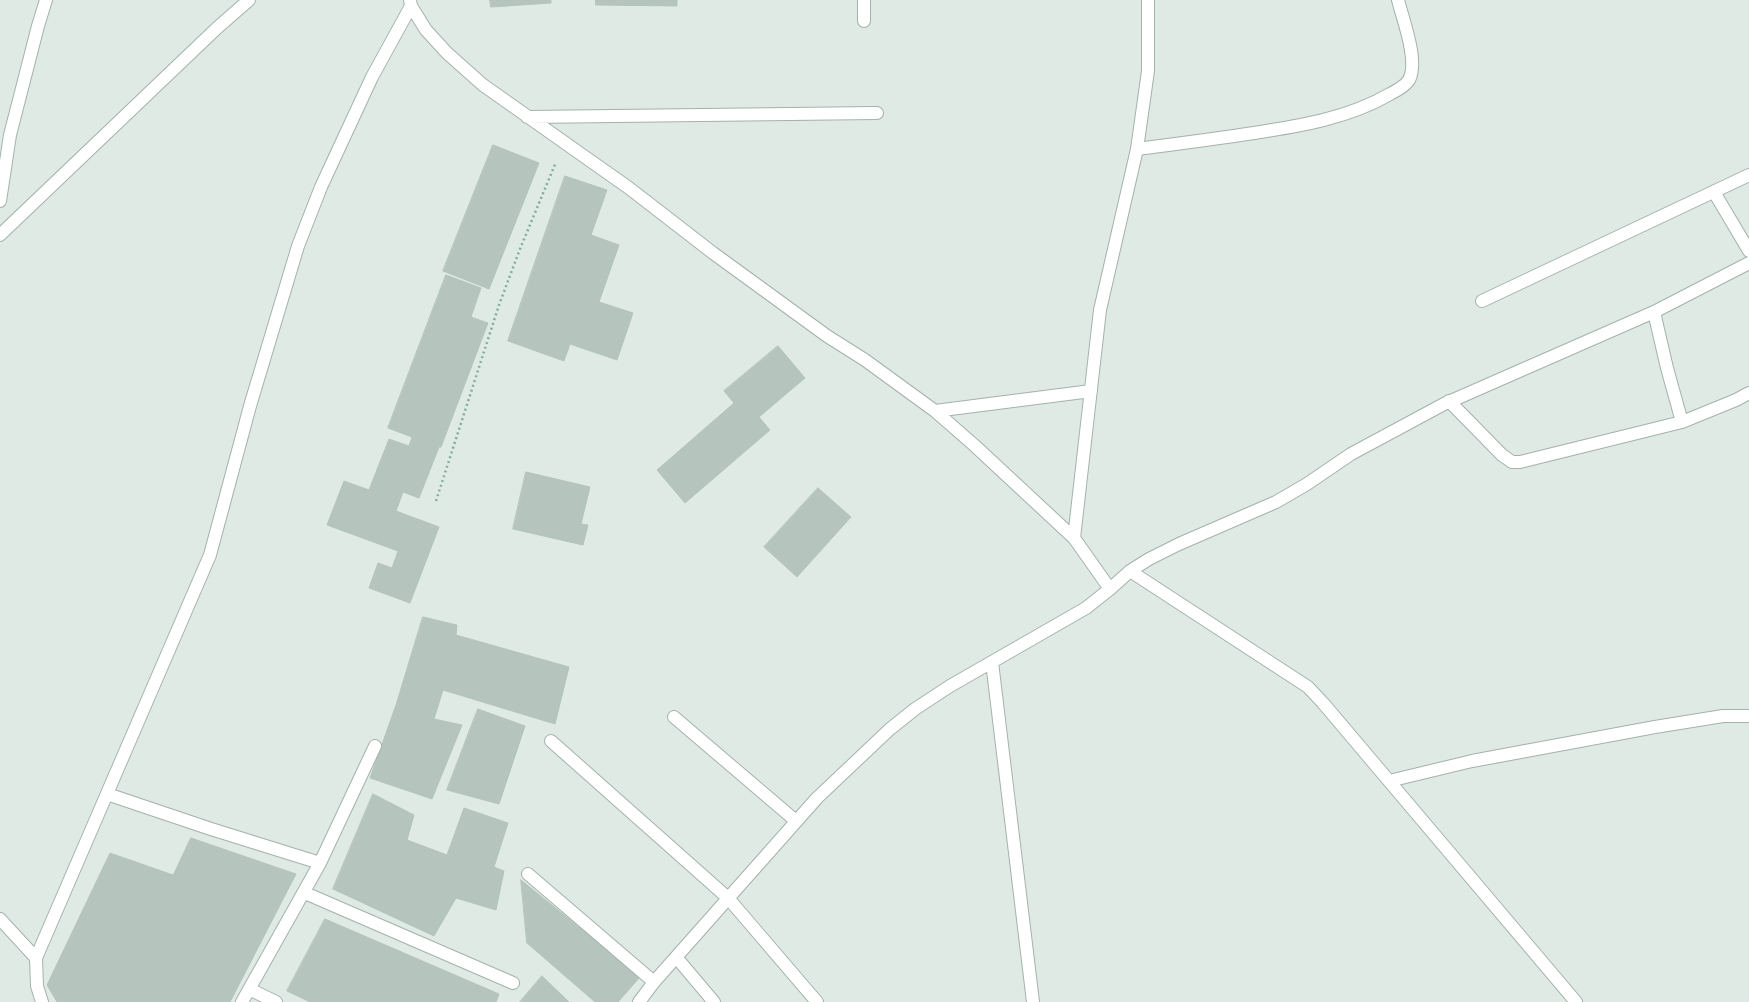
<!DOCTYPE html>
<style>
body{margin:0}
canvas{display:block;background:#e0eae5}
</style>
<canvas width="1749" height="1002"></canvas>
<script>
const g = document.querySelector('canvas').getContext('2d');
g.lineJoin = 'round';
function fill(path, color) {
  g.fillStyle = color;
  g.fill(path, 'evenodd');
}
function strokePath(path, color, width, dash) {
  g.strokeStyle = color;
  g.lineWidth = width;
  g.lineCap = dash ? 'butt' : 'round';
  g.setLineDash(dash || []);
  g.stroke(path);
}
const building = new Path2D(`
 M 490,0 L 551,0 L 551,3 L 491,7 Z
 M 596,0 L 677,0 L 677,6 L 596,5 Z
 M 493,145 L 539,163 L 489,289 L 443,271 Z
 M 565,176 L 607,190 L 591,235 L 619,245 L 599,302 L 633,313 L 617,360 L 570,344 L 564,361 L 508,341 Z
 M 446,275 L 481,288 L 471,317 L 488,323 L 441,447 L 439,447 L 419,498 L 403,492 L 396,511 L 439,527 L 410,603 L 369,588 L 378,563 L 392,568 L 398,551 L 327,525 L 344,481 L 369,490 L 389,439 L 409,446 L 412,437 L 388,428 Z
 M 778,346 L 805,378 L 759,417 L 770,430 L 685,503 L 657,470 L 734,403 L 724,391 Z
 M 526,472 L 590,487 L 581,524 L 588,525 L 583,545 L 513,529 Z
 M 818,488 L 851,517 L 797,577 L 764,547 Z
 M 423,617 L 457,625 L 456,635 L 569,667 L 555,724 L 443,690 L 434,719 L 462,725 L 432,799 L 370,778 L 396,705 Z
 M 478,709 L 525,726 L 499,804 L 447,790 Z
 M 373,794 L 414,815 L 407,840 L 447,855 L 464,808 L 508,823 L 494,867 L 504,871 L 496,910 L 456,898 L 434,936 L 333,889 Z
 M 191,838 L 296,874 L 230,1002 L 57,1002 L 47,985 L 110,853 L 173,875 Z
 M 521,880 L 640,977 L 618,1002 L 595,1002 L 527,943 Z
 M 325,919 L 499,994 L 496,1002 L 310,1002 L 287,991 Z
 M 542,976 L 569,1002 L 520,1002 Z`);
fill(building, '#b5c5bd');
strokePath(building, '#b3c4bb', 1);
const lane = new Path2D(`
 M 0,201 L 10,135 L 38,26 L 46,0`);
const street = new Path2D(`
 M 410,0 L 411,6 L 426,30 L 447,53 L 483,85 L 629,188 L 713,253 L 827,336 L 865,360 L 935,411 L 974,445 L 1074,538 L 1110,589
 M 864,21 L 864,0
 M 527,117 L 877,113
 M 1137,149 C 1176,144 1215,139 1254,133 C 1300,126 1349,118 1390,94 C 1396,91 1405,86 1409,80 C 1419,61 1403,20 1398,0
 M 1714,192 L 1749,251
 M 0,235 L 217,28 L 249,0
 M 1482,301 L 1749,175
 M 1654,312 L 1667,368 L 1682,422
 M 1449,401 L 1502,455 L 1512,462 L 1520,462 L 1682,422 L 1736,400 L 1749,393
 M 935,411 L 1091,391
 M 1074,538 L 1100,310 L 1137,149 L 1148,71 L 1148,0
 M 1130,571 L 1308,687 L 1323,703 L 1576,1002
 M 992,662 L 1033,1002
 M 674,717 L 796,821
 M 551,741 L 728,898 L 817,1002
 M 1389,781 L 1472,761 L 1655,727 L 1723,716 L 1749,716
 M 107,794 L 211,829 L 320,863
 M 528,874 L 654,982
 M 305,893 L 513,983
 M 0,919 L 36,958
 M 676,957 L 714,1002
 M 249,989 L 276,1002
 M 42,1002 L 37,986 L 36,958 L 210,555 L 250,406 L 298,246 L 321,187 L 372,77 L 411,6
 M 242,1002 L 320,863 L 375,746
 M 639,1002 L 654,982 L 817,798 L 890,729 L 915,709 L 950,686 L 1086,608 L 1110,589 L 1130,571 L 1149,559 L 1179,544 L 1276,502 L 1307,484 L 1351,454 L 1444,404 L 1654,312 L 1749,263`);
strokePath(lane, '#a3b2ab', 14);
strokePath(street, '#a3b2ab', 14);
strokePath(new Path2D(`
 M 436,501 L 499,305 L 520,249 L 556,162`), '#81ad9b', 2.5, [2, 3]);
strokePath(lane, '#fff', 12);
strokePath(street, '#fff', 12);
</script>
